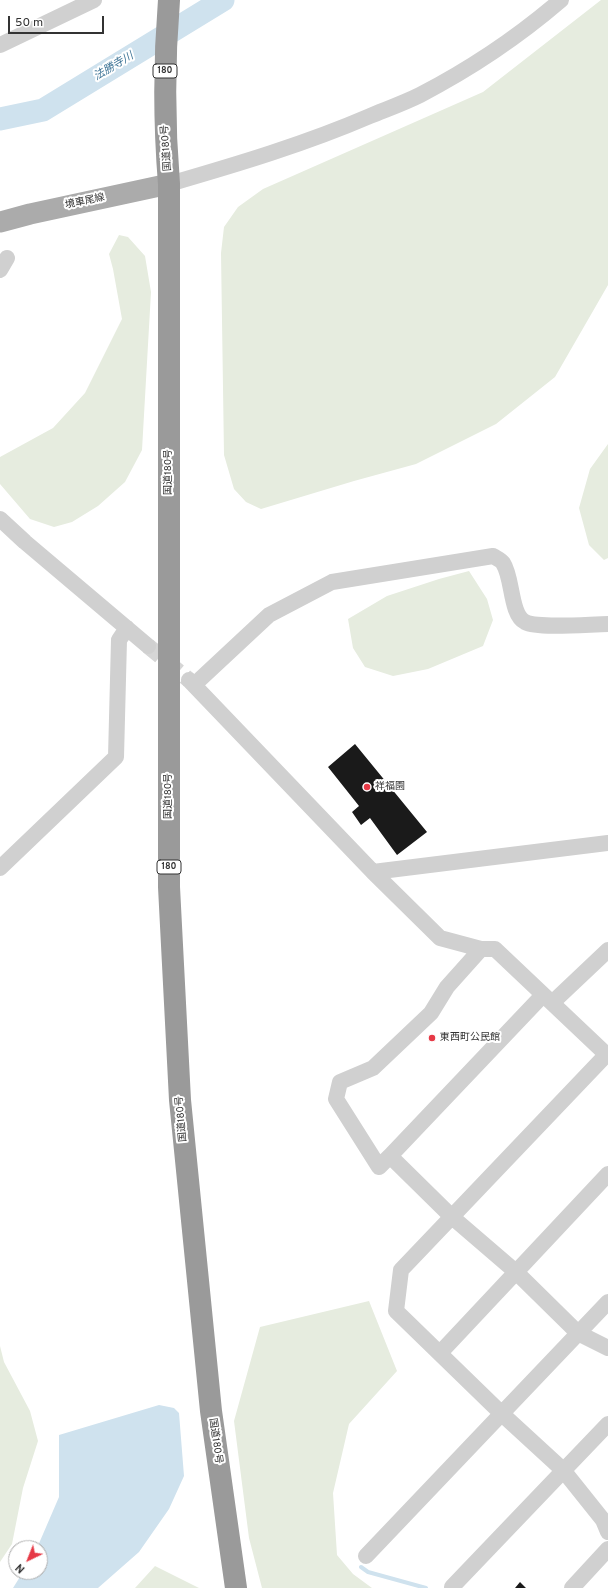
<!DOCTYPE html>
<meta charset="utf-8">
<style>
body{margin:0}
#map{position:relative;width:608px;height:1588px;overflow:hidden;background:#fff;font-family:Overpass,sans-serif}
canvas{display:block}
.north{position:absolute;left:8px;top:1540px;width:40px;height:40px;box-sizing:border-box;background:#fff;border:1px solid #adadad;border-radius:50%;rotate:223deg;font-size:11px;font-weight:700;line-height:16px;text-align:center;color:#333}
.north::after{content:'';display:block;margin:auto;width:14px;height:18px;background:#e63946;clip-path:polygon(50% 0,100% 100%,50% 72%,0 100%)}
.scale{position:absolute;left:8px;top:16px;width:96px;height:18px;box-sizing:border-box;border:2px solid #333;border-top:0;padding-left:5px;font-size:12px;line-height:14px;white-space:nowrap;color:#333;-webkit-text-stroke:3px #fff;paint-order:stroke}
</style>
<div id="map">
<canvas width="608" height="1588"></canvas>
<div class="north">N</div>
<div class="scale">50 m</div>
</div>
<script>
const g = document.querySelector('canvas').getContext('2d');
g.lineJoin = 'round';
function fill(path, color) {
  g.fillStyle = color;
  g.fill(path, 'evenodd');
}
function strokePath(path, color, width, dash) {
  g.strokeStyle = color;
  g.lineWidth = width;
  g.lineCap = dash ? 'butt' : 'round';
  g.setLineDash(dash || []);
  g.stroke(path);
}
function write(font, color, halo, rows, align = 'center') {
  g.font = font + ' Overpass,"Noto Sans JP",sans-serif';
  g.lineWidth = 4;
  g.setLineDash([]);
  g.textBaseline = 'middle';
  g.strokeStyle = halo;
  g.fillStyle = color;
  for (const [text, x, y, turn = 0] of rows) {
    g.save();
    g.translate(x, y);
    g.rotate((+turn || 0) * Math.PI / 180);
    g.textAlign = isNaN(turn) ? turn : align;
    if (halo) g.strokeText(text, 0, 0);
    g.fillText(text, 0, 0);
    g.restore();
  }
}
fill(new Path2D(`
 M 601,0 L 608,0 L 608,285 L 555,377 L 496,424 L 416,464 L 354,481 L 261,509 L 246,502 L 234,489 L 224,455 L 221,253 L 224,227 L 238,207 L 263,189 L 483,92 Z
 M 119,235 L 128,237 L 145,256 L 151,292 L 142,450 L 125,482 L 98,506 L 72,522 L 54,527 L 30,519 L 0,484 L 0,457 L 53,428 L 85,393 L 122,319 L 113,269 L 109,254 Z
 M 608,444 L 608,558 L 604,560 L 589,545 L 579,508 L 590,469 Z
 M 469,571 L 487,599 L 493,620 L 483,646 L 428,669 L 393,676 L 365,667 L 353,648 L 348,619 L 387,596 L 439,579 Z
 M 369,1301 L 397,1371 L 349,1424 L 333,1493 L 337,1555 L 353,1574 L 372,1588 L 262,1588 L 249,1538 L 234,1421 L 260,1327 Z
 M 0,1346 L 4,1362 L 30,1411 L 38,1441 L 23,1488 L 12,1544 L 0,1562 Z
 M 155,1566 L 199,1588 L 135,1588 Z`), '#e6ecdf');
fill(new Path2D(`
 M 159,1405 L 174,1408 L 179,1413 L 184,1476 L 169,1509 L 139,1552 L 98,1588 L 13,1588 L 23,1572 L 40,1572 L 40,1548 L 37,1548 L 59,1497 L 59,1435 Z`), '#cfe2ee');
strokePath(new Path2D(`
 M 361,1567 L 368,1572 L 426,1588`), '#cfe2ee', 4);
strokePath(new Path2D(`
 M 0,119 L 43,110 L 223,0`), '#cfe2ee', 23);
fill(new Path2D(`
 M 355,744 L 427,832 L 397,855 L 370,818 L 361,825 L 352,812 L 359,806 L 328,767 Z
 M 520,1582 L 526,1588 L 515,1588 Z`), '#1a1a1a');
strokePath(new Path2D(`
 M 148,646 L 189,680`), '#d6d6d6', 16, [16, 8]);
strokePath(new Path2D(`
 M 0,45 L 94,0
 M 169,184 C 238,164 305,144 370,116 C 387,109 404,103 420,95 C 470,69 518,37 561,0
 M 0,270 L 7,258
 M 0,519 L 25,542 L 148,646
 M 189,680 L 373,872 L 440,938 L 481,949 L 495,949 L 608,1056
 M 195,684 L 269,615 L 332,582 L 493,556 C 496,558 501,560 503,563 C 513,578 510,614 525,622 C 539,629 591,624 608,624
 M 0,868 L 116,757 L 119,640 L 127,628
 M 373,872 L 608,843
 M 481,949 L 447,987 L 431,1013 L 373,1068 L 340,1082 L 336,1099 L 379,1167 L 390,1156 L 452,1217 L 516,1272 L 578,1333 L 608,1348
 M 552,1003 L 608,950
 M 608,1053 L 401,1270 L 396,1311 L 502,1414 L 563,1470 L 603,1520 L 608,1532
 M 390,1156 L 543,995
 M 440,1353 L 608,1174
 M 366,1556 L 608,1302
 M 452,1587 L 608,1424
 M 572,1588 L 608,1549`), '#d0d0d0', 16);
strokePath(new Path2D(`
 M 0,222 L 30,214 L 169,184`), '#ababab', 21);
strokePath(new Path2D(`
 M 169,0 C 164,61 164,123 169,184 L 169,887 L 180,1100 L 211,1411 L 236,1588`), '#9a9a9a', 22);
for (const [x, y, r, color] of [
 [367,787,4,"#e63946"],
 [432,1038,4,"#e63946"]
]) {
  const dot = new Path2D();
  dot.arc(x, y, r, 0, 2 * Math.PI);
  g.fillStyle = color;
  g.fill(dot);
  strokePath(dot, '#fff', 1.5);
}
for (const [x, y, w] of [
 [165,71,24],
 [169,867,24]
]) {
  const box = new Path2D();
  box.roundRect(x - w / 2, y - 7, w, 14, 3);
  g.fillStyle = '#fff';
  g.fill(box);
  strokePath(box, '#333', 1);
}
write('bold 9px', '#333', null, [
 ["180",165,71],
 ["180",169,867]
]);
write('10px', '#333', '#fff', [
 ["国道180号",167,148,-94],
 ["境車尾線",85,202,-12],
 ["国道180号",169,472,-90],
 ["国道180号",169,796,-90],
 ["国道180号",182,1119,-95],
 ["国道180号",215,1441,82]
]);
write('10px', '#333', '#fff', [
 ["祥福園",375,787],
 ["東西町公民館",440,1038]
], 'left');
write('italic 11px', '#3f7597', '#fff', [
 ["法勝寺川",114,67,-31]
]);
</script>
